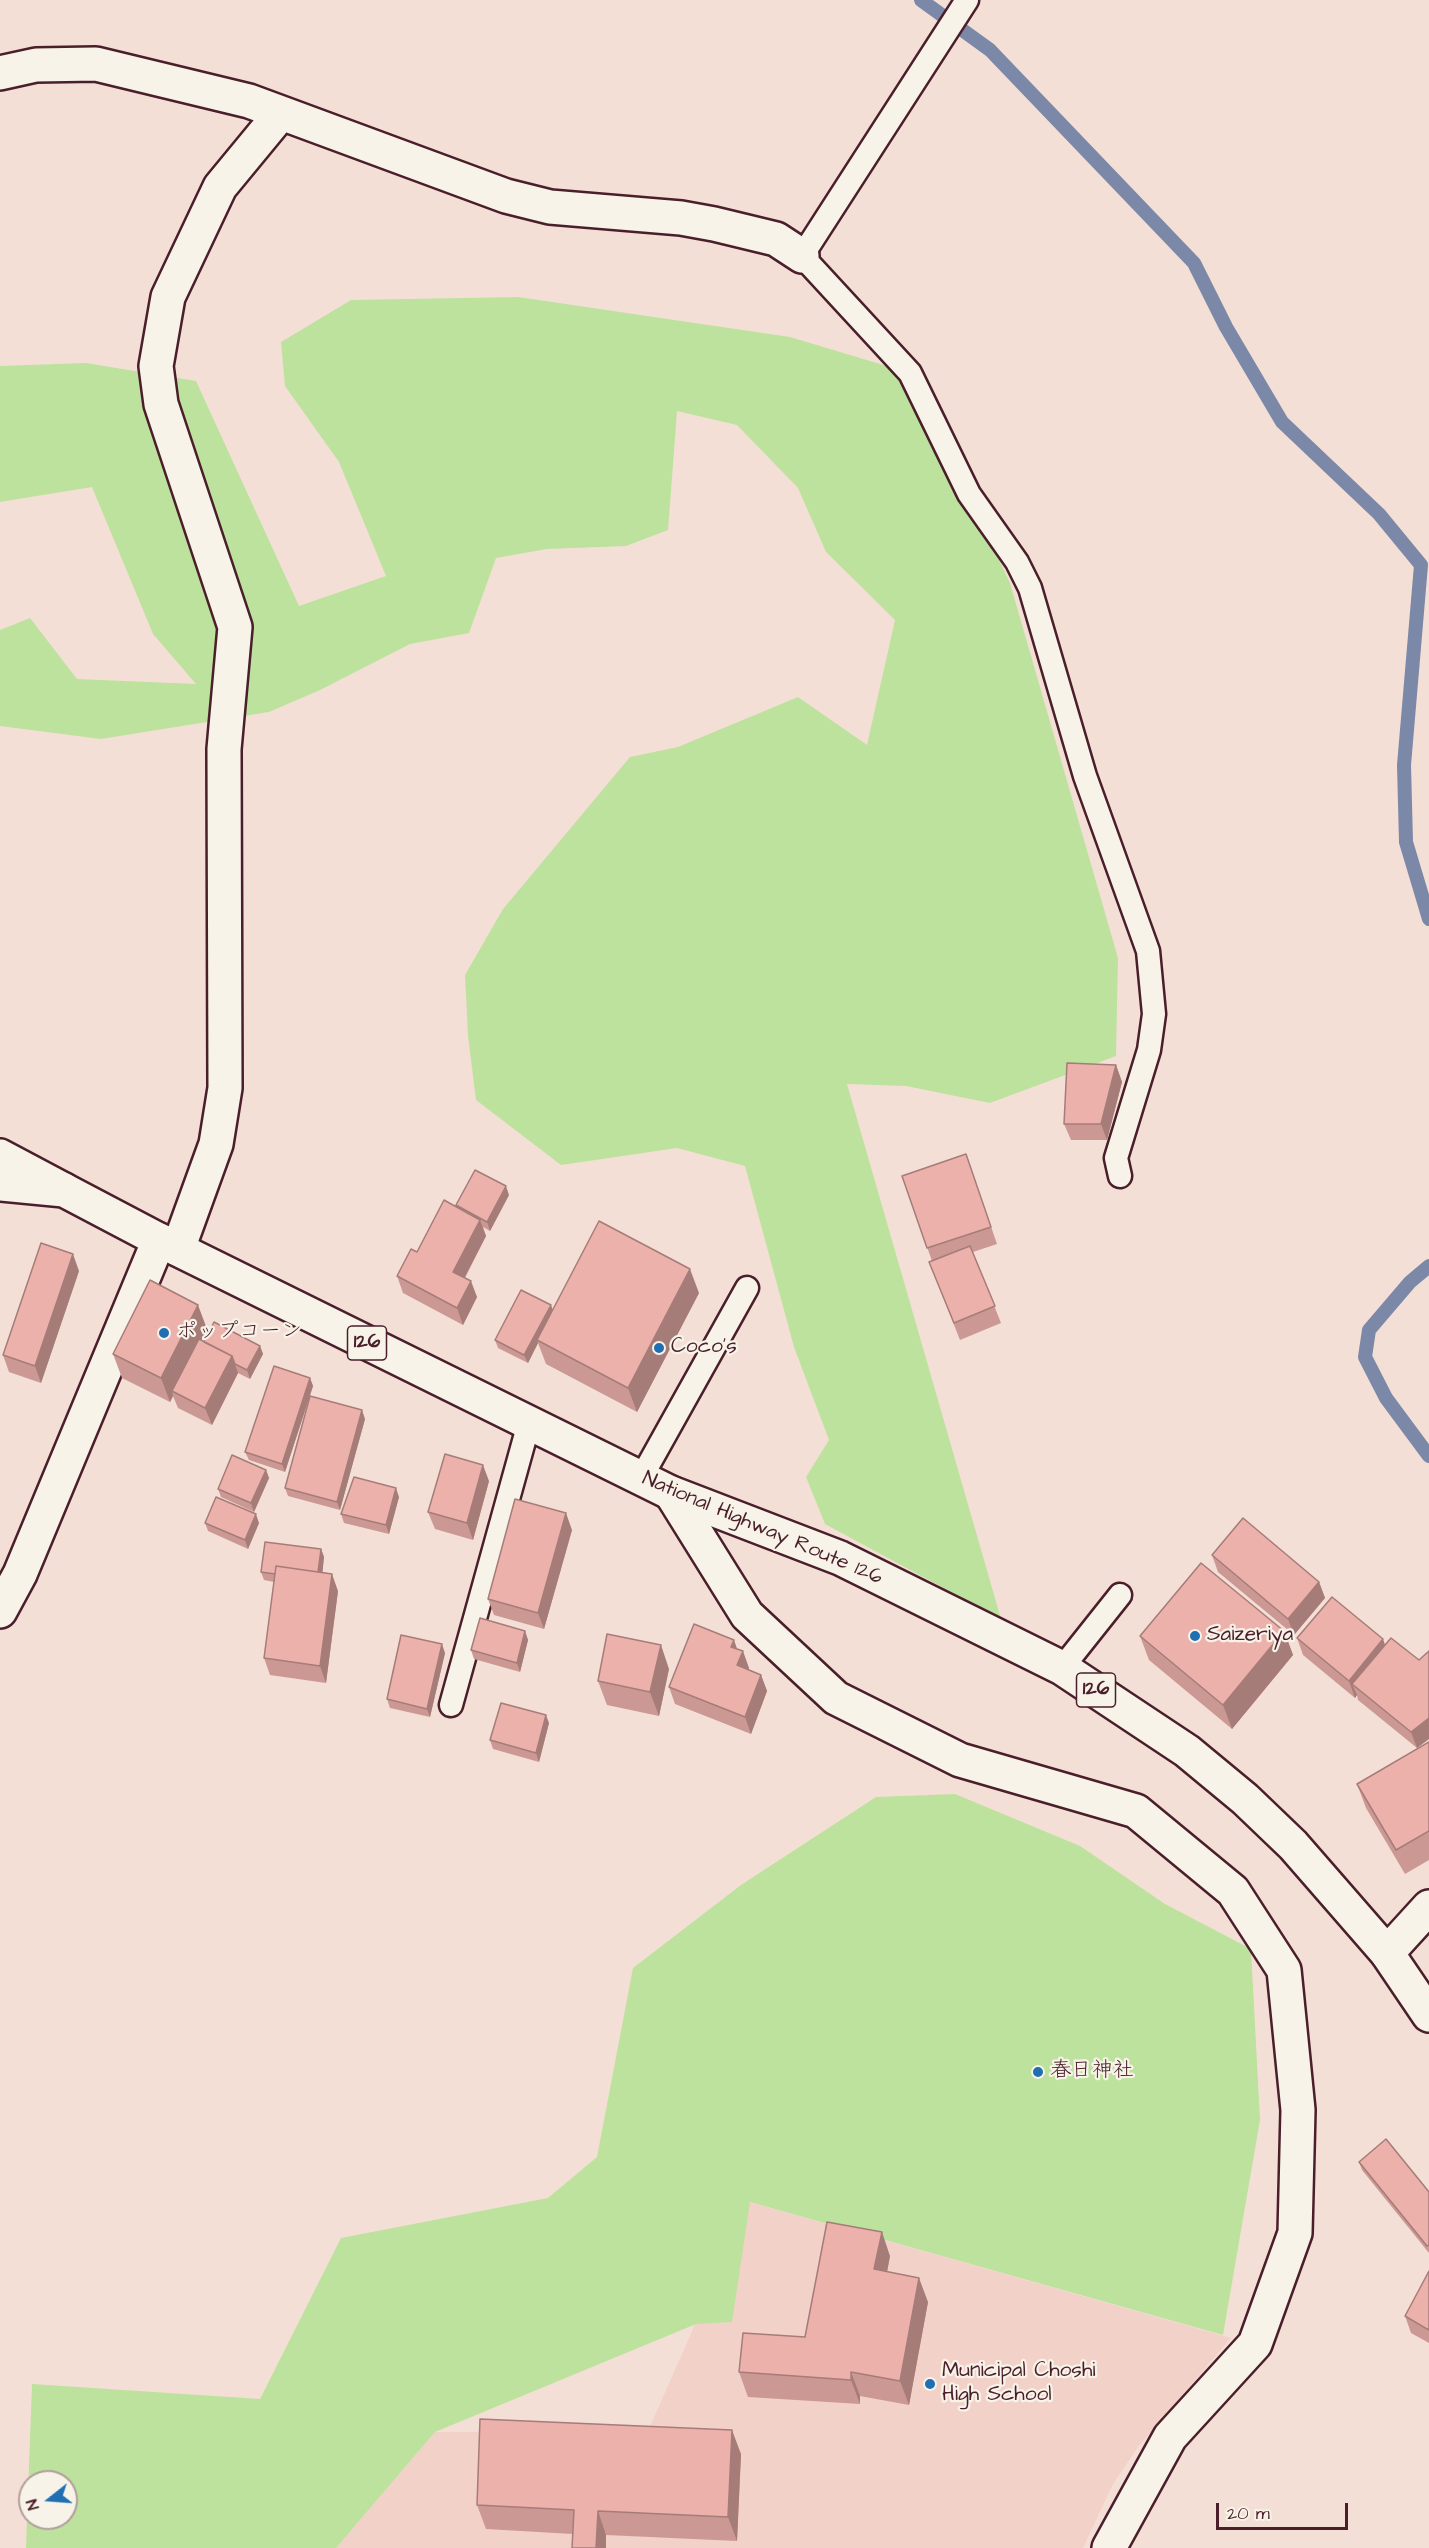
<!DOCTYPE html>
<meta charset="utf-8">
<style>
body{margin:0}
#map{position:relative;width:1429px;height:2548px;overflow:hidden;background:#f4dfd6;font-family:"Architects Daughter",sans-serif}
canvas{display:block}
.north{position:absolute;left:18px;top:2470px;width:60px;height:60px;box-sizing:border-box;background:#f7f3e8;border:2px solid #b29e9c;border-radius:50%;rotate:253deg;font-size:16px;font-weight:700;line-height:24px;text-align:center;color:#4a1f2b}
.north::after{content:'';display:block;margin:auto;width:21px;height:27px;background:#1f6fb2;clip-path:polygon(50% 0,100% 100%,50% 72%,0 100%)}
.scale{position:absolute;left:1216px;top:2503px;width:132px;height:27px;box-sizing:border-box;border:3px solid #4a1f2b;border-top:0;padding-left:8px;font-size:18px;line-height:21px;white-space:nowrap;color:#4a1f2b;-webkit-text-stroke:4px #f7f3e8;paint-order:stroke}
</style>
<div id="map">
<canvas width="1429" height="2548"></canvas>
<div class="north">N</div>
<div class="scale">20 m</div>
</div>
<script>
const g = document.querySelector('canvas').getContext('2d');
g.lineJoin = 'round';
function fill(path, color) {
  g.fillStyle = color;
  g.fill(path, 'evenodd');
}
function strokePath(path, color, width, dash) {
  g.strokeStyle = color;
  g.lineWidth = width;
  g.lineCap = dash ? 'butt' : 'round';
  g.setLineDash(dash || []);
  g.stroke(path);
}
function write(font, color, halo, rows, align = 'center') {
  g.font = font + ' "Architects Daughter","Klee One",sans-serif';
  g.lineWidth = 4.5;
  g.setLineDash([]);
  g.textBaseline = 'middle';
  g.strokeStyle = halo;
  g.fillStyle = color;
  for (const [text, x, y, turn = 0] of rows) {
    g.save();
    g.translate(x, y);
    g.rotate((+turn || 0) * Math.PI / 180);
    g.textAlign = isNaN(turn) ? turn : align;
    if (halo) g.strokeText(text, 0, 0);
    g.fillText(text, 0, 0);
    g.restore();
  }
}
fill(new Path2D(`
 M 749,2202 L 1231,2338 L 1138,2447 L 1113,2484 L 1083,2548 L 336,2548 L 435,2432 L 648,2431 Z`), '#f2d1c9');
fill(new Path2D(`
 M 518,297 L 790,337 L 910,373 L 1010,583 L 1118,958 L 1116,1056 L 990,1103 L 906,1086 L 847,1084 L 1001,1619 L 825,1524 L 806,1477 L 829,1440 L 794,1347 L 745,1166 L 677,1148 L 561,1165 L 476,1100 L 468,1036 L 465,975 L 503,909 L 630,757 L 678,747 L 798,697 L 867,745 L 895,620 L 826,552 L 798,488 L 737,425 L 677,411 L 668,530 L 626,546 L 547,549 L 496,558 L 469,633 L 410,644 L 320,690 L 269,712 L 101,739 L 0,726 L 0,630 L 30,618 L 77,679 L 196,684 L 153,634 L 92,487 L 0,502 L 0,366 L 86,363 L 196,381 L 299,606 L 386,576 L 339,462 L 285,386 L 281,342 L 351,300 Z
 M 955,1794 L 1080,1846 L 1165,1904 L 1251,1949 L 1260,2120 L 1223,2335 L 750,2202 L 732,2322 L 696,2324 L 435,2432 L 336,2548 L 26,2548 L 32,2384 L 260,2399 L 341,2238 L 548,2198 L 597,2157 L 633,1968 L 741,1885 L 876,1797 ZM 30,2482 L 66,2482 L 66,2518 L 30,2518 Z`), '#bde29d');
strokePath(new Path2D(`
 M 921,0 L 990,50 L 1194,263 L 1226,327 L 1282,422 L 1379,514 L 1421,565 L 1404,765 L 1406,842 L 1429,919
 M 1429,1266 L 1410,1282 L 1369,1330 L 1365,1357 L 1386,1398 L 1429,1456`), '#7c88a7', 14);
const lane = new Path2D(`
 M 967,0 L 802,256 L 910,373 L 969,494 L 1017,562 L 1030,588 L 1085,776 L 1148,951 L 1154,1014 L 1149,1050 L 1116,1158 L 1120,1176
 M 641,1478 L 747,1288
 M 1062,1668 L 1120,1595
 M 451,1705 L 529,1423`);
const street = new Path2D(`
 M 0,73 L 36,65 L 96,64 L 249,101 L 506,196 L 550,207 L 681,218 L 714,224 L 776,239 L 802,256
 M 178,1249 L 216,1144 L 225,1088 L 224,749 L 235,627 L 161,404 L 156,366 L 168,297 L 220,187 L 281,113
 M 0,1611 L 20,1574 L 159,1240
 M 1387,1953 L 1429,1907`);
const secondary = new Path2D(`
 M 0,1156 L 64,1190
 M 671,1493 L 747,1615 L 836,1698 L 960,1760 L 1136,1811 L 1233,1891 L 1284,1970 L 1298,2110 L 1295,2233 L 1255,2344 L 1170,2437 L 1109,2548`);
const highway = new Path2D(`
 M 0,1184 L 64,1190 L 159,1240 L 671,1493 L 840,1558 L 1062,1668 L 1187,1751 L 1245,1799 L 1293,1845 L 1347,1907 L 1387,1953 L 1429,2015`);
strokePath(lane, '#4a1f2b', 27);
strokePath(street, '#4a1f2b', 38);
strokePath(secondary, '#4a1f2b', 38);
strokePath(highway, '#4a1f2b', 38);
strokePath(lane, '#f7f3e8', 22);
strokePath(street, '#f7f3e8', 33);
strokePath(secondary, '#f7f3e8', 33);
strokePath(highway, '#f7f3e8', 33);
fill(new Path2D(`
 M 1116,1065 L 1122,1082 L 1107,1140 L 1071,1140 L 1064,1124 Z
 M 966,1154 L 997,1244 L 973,1252 L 1001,1323 L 960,1340 L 929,1262 L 932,1261 L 902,1176 Z
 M 509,1195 L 490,1231 L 483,1227 L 486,1236 L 465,1278 L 477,1297 L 463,1325 L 403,1293 L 397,1276 L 417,1252 L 456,1207 L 456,1205 Z
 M 79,1271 L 41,1383 L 9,1372 L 3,1355 Z
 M 699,1293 L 637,1412 L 546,1364 L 538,1343 L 528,1363 L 498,1348 L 495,1340 L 553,1310 Z
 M 207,1329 L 201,1340 L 204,1342 L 260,1346 L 263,1354 L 250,1379 L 238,1373 L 212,1425 L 178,1408 L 173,1396 L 170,1402 L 122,1378 L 113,1354 Z
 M 310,1378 L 313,1386 L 285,1472 L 249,1460 L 245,1452 Z
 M 365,1419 L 340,1510 L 288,1496 L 285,1488 Z
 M 266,1470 L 269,1478 L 254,1512 L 221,1497 L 218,1489 Z
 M 489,1481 L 473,1540 L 435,1529 L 428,1512 Z
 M 399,1497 L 389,1534 L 344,1523 L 341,1514 Z
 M 205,1523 L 259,1523 L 248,1549 L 208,1531 Z
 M 572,1530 L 544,1629 L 494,1615 L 488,1599 Z
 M 321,1549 L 324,1557 L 322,1573 L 338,1591 L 326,1683 L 270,1675 L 264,1658 L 274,1582 L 264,1580 L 261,1572 Z
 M 1212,1555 L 1319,1582 L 1325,1598 L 1294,1635 L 1218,1572 Z
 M 525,1631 L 528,1640 L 520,1672 L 474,1659 L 471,1650 Z
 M 1284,1631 L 1293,1655 L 1232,1729 L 1149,1660 L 1140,1636 Z
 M 1297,1638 L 1385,1645 L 1419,1660 L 1429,1651 L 1429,1739 L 1417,1748 L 1358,1700 L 1357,1695 L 1355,1698 L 1303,1655 Z
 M 737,1649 L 749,1668 L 748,1670 L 761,1675 L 767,1691 L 751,1734 L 675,1704 L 669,1687 Z
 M 445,1653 L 430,1717 L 390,1708 L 387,1699 Z
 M 669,1669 L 659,1716 L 607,1705 L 598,1681 Z
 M 549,1723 L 539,1762 L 493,1749 L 490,1740 Z
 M 1429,1742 L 1429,1860 L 1405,1874 L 1366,1808 L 1357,1784 Z
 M 1359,2162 L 1429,2192 L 1429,2253 L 1362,2170 Z
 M 890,2256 L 887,2272 L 928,2302 L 909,2405 L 860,2396 L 860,2404 L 748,2397 L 739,2372 L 805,2337 Z
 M 1429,2271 L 1429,2343 L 1411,2333 L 1405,2316 Z
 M 741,2454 L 737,2541 L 606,2535 L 606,2548 L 572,2548 L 573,2534 L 486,2529 L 477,2505 Z`), '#cc9894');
fill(new Path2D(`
 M 1116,1065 L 1122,1082 L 1107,1140 L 1101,1124 Z
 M 506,1186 L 509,1195 L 490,1231 L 487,1222 Z
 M 480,1220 L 486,1236 L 459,1288 L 453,1272 Z
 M 73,1254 L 79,1271 L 41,1383 L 35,1366 Z
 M 690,1269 L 699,1293 L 637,1412 L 628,1388 Z
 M 471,1281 L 477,1297 L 463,1325 L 457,1308 Z
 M 198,1305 L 207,1329 L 175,1393 L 172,1391 L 173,1396 L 170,1402 L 161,1378 Z
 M 551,1305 L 554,1313 L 537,1340 L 538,1343 L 528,1363 L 524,1355 Z
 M 260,1346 L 263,1354 L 250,1379 L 247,1370 Z
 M 232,1356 L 238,1373 L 212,1425 L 205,1408 Z
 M 310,1378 L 313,1386 L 285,1472 L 282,1464 Z
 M 362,1410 L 365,1419 L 340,1510 L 337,1502 Z
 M 483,1465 L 489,1481 L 473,1540 L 467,1523 Z
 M 266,1470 L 269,1478 L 254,1512 L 251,1503 Z
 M 396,1488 L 399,1497 L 389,1534 L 386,1525 Z
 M 566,1513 L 572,1530 L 544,1629 L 538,1613 Z
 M 256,1514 L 259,1523 L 248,1549 L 245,1540 Z
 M 321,1549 L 324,1557 L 321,1588 L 317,1580 Z
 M 332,1574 L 338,1591 L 326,1683 L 320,1666 Z
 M 1319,1582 L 1325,1598 L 1294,1635 L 1288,1619 Z
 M 525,1631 L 528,1640 L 520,1672 L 517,1663 Z
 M 1284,1631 L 1293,1655 L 1232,1729 L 1223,1705 Z
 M 1383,1639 L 1389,1656 L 1352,1684 L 1357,1695 L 1355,1698 L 1349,1681 Z
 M 734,1640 L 740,1657 L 731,1647 Z
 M 442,1644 L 445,1653 L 430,1717 L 427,1709 Z
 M 661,1645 L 669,1669 L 659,1716 L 650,1692 Z
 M 743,1651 L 749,1668 L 743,1682 L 737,1665 Z
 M 761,1675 L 767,1691 L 751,1734 L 745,1717 Z
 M 546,1715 L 549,1723 L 539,1762 L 536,1753 Z
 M 1429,1718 L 1429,1739 L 1417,1748 L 1411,1732 Z
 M 882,2232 L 890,2256 L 883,2293 L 874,2269 Z
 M 919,2278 L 928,2302 L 909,2405 L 900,2381 Z
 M 851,2372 L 860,2396 L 860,2404 L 851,2380 Z
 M 732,2430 L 741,2454 L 737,2541 L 728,2517 Z
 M 598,2511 L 606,2535 L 606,2548 L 596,2548 Z`), '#a67c78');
const building = new Path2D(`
 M 1067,1063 L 1116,1065 L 1101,1124 L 1064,1124 Z
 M 966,1154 L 991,1227 L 927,1248 L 902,1176 Z
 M 475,1170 L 506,1186 L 487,1222 L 456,1205 Z
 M 444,1200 L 480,1220 L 453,1272 L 471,1281 L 457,1308 L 397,1276 L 411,1249 L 417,1252 Z
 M 599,1221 L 690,1269 L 628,1388 L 537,1340 Z
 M 41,1243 L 73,1254 L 35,1366 L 3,1355 Z
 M 970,1246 L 995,1306 L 954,1323 L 929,1262 Z
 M 150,1280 L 198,1305 L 161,1378 L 113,1354 Z
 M 521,1290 L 551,1305 L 524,1355 L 495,1340 Z
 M 214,1322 L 260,1346 L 247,1370 L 235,1364 L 232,1356 L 204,1342 Z
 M 199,1339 L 232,1356 L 205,1408 L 172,1391 Z
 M 274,1366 L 310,1378 L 282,1464 L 245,1452 Z
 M 310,1396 L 362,1410 L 337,1502 L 285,1488 Z
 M 445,1454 L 483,1465 L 467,1523 L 428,1512 Z
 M 232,1455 L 266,1470 L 251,1503 L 218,1489 Z
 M 354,1477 L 396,1488 L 386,1525 L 341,1514 Z
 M 216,1497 L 256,1514 L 245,1540 L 205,1523 Z
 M 515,1499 L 566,1513 L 538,1613 L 488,1599 Z
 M 1243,1518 L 1319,1582 L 1288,1619 L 1212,1555 Z
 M 265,1542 L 321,1549 L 318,1572 L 276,1566 L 275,1574 L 261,1572 Z
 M 1201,1563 L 1284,1631 L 1223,1705 L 1140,1636 Z
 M 276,1566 L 332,1574 L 320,1666 L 264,1658 Z
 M 1332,1597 L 1383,1639 L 1349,1681 L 1297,1638 Z
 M 480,1618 L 525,1631 L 517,1663 L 471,1650 Z
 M 694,1624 L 734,1640 L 731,1647 L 743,1651 L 737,1665 L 761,1675 L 745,1717 L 669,1687 Z
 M 607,1634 L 661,1645 L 650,1692 L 598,1681 Z
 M 401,1635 L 442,1644 L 427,1709 L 387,1699 Z
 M 1391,1638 L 1419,1660 L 1429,1651 L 1429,1718 L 1411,1732 L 1352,1684 Z
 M 501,1703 L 546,1715 L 536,1753 L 490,1740 Z
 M 1429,1742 L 1429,1831 L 1396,1850 L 1357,1784 Z
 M 1386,2139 L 1429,2192 L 1429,2245 L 1427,2246 L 1359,2162 Z
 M 827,2222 L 882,2232 L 874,2269 L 919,2278 L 900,2381 L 851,2372 L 851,2380 L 739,2372 L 743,2333 L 805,2337 Z
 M 1429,2271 L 1429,2330 L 1405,2316 Z
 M 480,2419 L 732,2430 L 728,2517 L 598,2511 L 596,2548 L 572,2548 L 574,2510 L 477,2505 Z`);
fill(building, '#edb1ac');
strokePath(building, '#a67c78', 1.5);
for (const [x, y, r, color] of [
 [164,1333,6,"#1f6fb2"],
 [659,1348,6,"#1f6fb2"],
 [1195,1636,6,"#1f6fb2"],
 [1038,2072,6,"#1f6fb2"],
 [930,2384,6,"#1f6fb2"]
]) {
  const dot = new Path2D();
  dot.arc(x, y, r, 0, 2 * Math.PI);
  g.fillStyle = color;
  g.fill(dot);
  strokePath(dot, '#f7f3e8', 2);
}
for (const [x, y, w] of [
 [367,1343,39],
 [1096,1690,39]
]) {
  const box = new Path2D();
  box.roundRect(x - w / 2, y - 17, w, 34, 4.5);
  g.fillStyle = '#f7f3e8';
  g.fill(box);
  strokePath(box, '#4a1f2b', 1.5);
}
write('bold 20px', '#4a1f2b', null, [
 ["126",367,1343],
 ["126",1096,1690]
]);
write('21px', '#4a1f2b', '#f7f3e8', [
 ["ポップコーン",176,1333],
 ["Coco's",671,1348],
 ["Saizeriya",1207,1636],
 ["春日神社",1050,2072],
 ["Municipal Choshi",942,2372],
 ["High School",942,2396]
], 'left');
write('21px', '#4a1f2b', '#f7f3e8', [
 ["National Highway Route 126",762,1529,23]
]);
</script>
